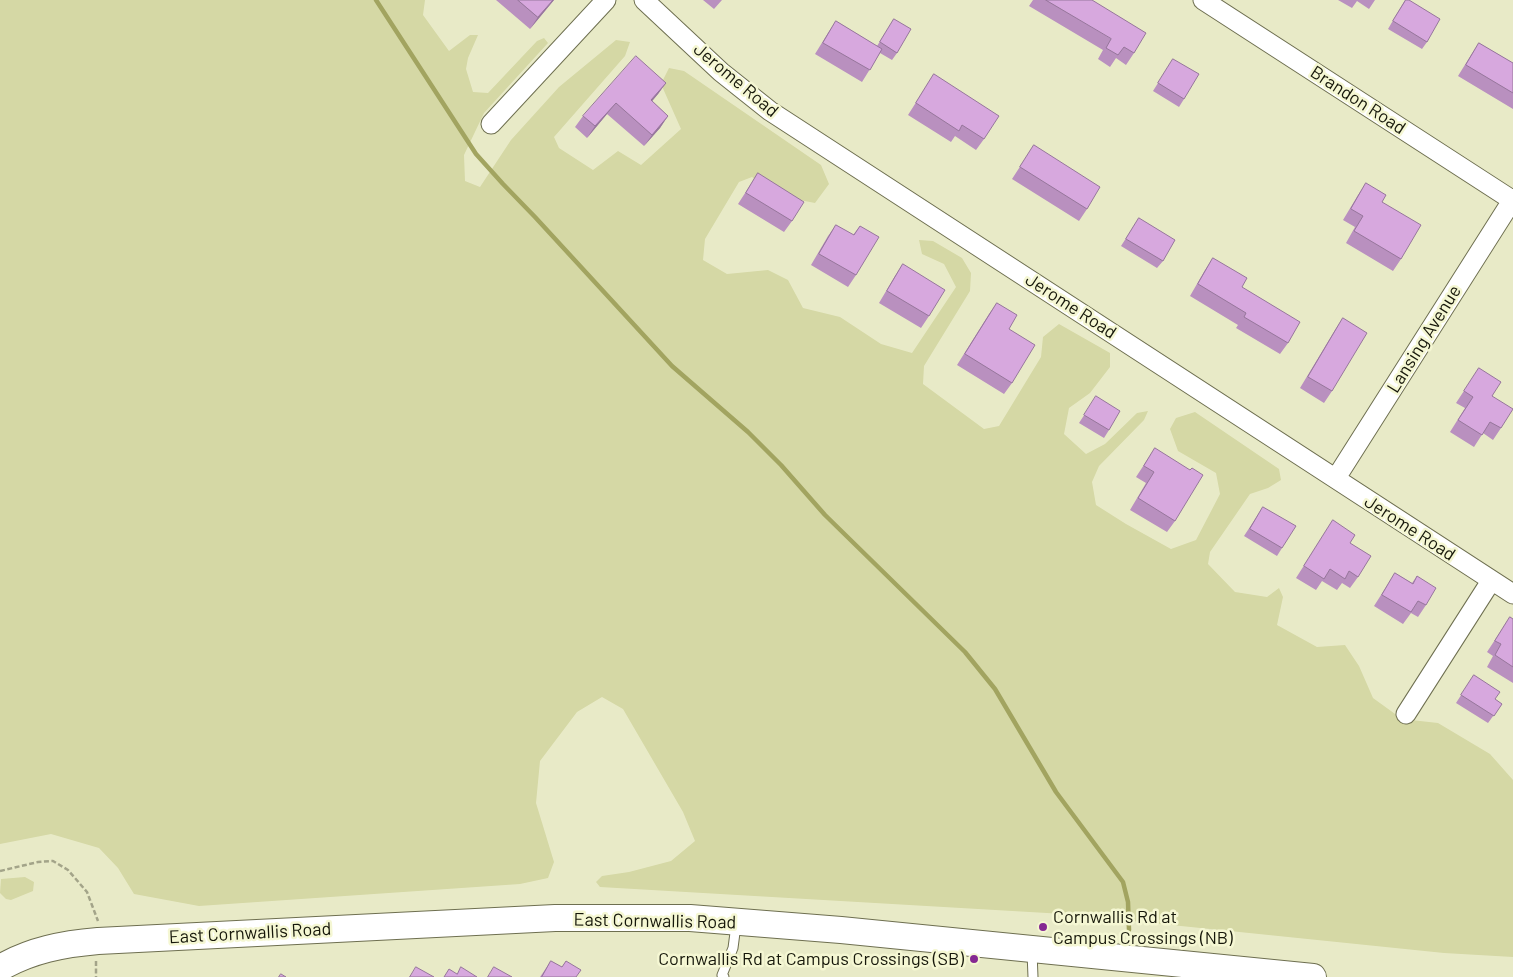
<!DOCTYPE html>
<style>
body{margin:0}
canvas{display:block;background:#e8eac7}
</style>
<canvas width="1513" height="977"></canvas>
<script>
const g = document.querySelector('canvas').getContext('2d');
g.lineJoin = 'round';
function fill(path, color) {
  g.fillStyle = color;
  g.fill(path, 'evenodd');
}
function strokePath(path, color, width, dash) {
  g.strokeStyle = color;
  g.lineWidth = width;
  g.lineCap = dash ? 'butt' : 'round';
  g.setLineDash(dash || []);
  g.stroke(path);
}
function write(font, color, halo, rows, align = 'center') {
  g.font = font + ' Barlow,sans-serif';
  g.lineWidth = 5;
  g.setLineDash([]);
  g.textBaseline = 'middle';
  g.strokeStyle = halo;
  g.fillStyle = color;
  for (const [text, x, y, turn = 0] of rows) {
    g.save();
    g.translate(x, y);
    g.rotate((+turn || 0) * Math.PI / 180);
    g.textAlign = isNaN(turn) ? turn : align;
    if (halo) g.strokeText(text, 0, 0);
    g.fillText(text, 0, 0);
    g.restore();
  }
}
fill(new Path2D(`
 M 0,0 L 425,0 L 423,15 L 449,51 L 470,35 L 478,35 L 468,58 L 466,69 L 473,92 L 488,93 L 537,41 L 544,38 L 548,43 L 484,113 L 464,155 L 465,181 L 480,187 L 511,140 L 559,87 L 616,40 L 630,42 L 625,56 L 554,137 L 559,148 L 593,170 L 618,151 L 641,165 L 681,129 L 661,84 L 669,68 L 684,71 L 821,165 L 829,184 L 815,203 L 784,197 L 752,177 L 739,182 L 705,239 L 703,260 L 727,274 L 768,270 L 788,280 L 803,308 L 840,317 L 881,344 L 912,353 L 956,287 L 944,264 L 922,254 L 919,240 L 933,241 L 962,258 L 971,273 L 970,291 L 924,366 L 923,384 L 984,429 L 999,426 L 1041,357 L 1043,337 L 1059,324 L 1110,353 L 1110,367 L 1090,393 L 1069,408 L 1064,434 L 1086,454 L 1105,444 L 1137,413 L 1148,411 L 1144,420 L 1099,466 L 1092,482 L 1096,505 L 1126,524 L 1171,549 L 1196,540 L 1220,494 L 1216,473 L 1178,451 L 1170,429 L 1176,418 L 1195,412 L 1279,469 L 1281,480 L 1268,488 L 1250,494 L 1210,552 L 1208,564 L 1235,592 L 1267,597 L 1279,588 L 1283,597 L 1277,625 L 1317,647 L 1345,645 L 1359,666 L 1373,698 L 1402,719 L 1438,723 L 1490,754 L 1513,780 L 1513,957 L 1444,953 L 1064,914 L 600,887 L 596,882 L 602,876 L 629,872 L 671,861 L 695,841 L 683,812 L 623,709 L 602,697 L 577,712 L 540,761 L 536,803 L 554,862 L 548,878 L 520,884 L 199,906 L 134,894 L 118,868 L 99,848 L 51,834 L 0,844 Z
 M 25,877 L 34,882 L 33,891 L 11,900 L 6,899 L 0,893 L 1,879 Z`), '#d5d8a5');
strokePath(new Path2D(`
 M 376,0 L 476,154 L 503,184 L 535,217 L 672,366 L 748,432 L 781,465 L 825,515 L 965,652 L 995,689 L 1056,792 L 1123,882 L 1128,902 L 1129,930`), '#a2a460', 4.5);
const lane = new Path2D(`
 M 1032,952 L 1033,977
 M 724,977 L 722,975 L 733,948 L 736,925`);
const street = new Path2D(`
 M 644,0 L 721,72 L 770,111 L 1513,594
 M 1203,0 L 1512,200
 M 491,124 L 606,0
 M 1336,478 L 1513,199
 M 1406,714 L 1491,581`);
const secondary = new Path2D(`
 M 0,968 C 31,950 63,944 98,941 L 555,918 L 690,918 L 841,930 L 1313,977`);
strokePath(lane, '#6e6f50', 11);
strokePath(street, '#6e6f50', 21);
strokePath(secondary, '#6e6f50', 28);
strokePath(new Path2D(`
 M 0,871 L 38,862 L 53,861 L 68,870 L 87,892 L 98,921
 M 96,961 L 96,977`), '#a3a489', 2.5, [5, 2.5]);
strokePath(lane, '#fff', 9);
strokePath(street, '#fff', 19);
strokePath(secondary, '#fff', 26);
fill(new Path2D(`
 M 496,0 L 554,0 L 530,29 Z
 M 703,0 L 722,0 L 714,9 Z
 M 1033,0 L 1092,0 L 1134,53 L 1126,65 L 1116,58 L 1110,67 L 1098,59 L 1103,50 L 1029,6 Z
 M 1338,0 L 1375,0 L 1369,9 L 1357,1 L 1352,8 Z
 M 1405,0 L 1427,42 L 1422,49 L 1388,29 Z
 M 894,19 L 897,53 L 892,60 L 880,53 L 862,82 L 815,54 L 828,33 L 836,21 L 877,46 Z
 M 1479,43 L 1513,63 L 1513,109 L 1458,76 L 1471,55 Z
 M 1173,59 L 1184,99 L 1179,107 L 1153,91 Z
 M 934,74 L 984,139 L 976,150 L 955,136 L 951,142 L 908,115 Z
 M 666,83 L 658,94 L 652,101 L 668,116 L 660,128 L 644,146 L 607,114 L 587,138 L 575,127 L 583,116 Z
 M 1034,145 L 1087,209 L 1079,221 L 1012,179 Z
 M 758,173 L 792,221 L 784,232 L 738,204 Z
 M 1366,183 L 1382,202 L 1401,259 L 1393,271 L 1346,243 L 1355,227 L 1343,220 L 1358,195 Z
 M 1139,218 L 1163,261 L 1157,268 L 1121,246 Z
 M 836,225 L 853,235 L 860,226 L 856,275 L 848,287 L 811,265 L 828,236 Z
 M 1213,258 L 1242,287 L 1288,343 L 1280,354 L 1236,328 L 1238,325 L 1190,296 L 1205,270 Z
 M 903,264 L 929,316 L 921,328 L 879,303 L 895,276 Z
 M 997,303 L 1009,329 L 1012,383 L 1004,394 L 957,365 L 989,314 Z
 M 1343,318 L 1332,391 L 1324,403 L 1300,388 L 1335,330 Z
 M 1479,368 L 1492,396 L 1501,428 L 1493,440 L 1483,433 L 1474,447 L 1450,432 L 1465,408 L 1456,403 Z
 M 1096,397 L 1109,430 L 1104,438 L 1079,423 Z
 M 1155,448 L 1175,521 L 1167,532 L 1130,510 L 1146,483 L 1136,477 Z
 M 1263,507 L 1282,548 L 1277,556 L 1244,536 Z
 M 1333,520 L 1350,543 L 1358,577 L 1350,588 L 1342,583 L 1337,590 L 1322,581 L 1316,590 L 1296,578 Z
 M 1395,573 L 1412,583 L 1417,576 L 1426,605 L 1418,617 L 1411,613 L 1403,624 L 1374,606 Z
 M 1510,617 L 1513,619 L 1513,683 L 1487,667 L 1493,656 L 1487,652 Z
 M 1474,675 L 1495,699 L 1502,704 L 1488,723 L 1456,703 Z
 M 551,961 L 562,967 L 566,961 L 576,977 L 540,977 Z`), '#b990bf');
fill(new Path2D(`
 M 553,0 L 554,0 L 530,29 L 538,17 Z
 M 666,83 L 658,94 L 643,112 L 651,100 Z
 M 616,103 L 607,114 L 587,138 L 595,126 Z
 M 668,116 L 660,128 L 644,146 L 652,135 Z`), '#96769b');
const building = new Path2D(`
 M 518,0 L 553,0 L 538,17 Z
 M 1046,0 L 1092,0 L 1146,33 L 1134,53 L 1124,47 L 1118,55 L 1106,48 L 1111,39 Z
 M 1406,0 L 1409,0 L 1440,19 L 1427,42 L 1393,21 Z
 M 894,19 L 911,29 L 897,53 L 880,42 Z
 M 836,21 L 882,49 L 870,70 L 823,43 Z
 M 1479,43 L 1513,63 L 1513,93 L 1466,65 Z
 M 636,56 L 666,83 L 651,100 L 668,116 L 652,135 L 616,103 L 595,126 L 583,116 Z
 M 1173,59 L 1199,74 L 1184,99 L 1158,83 Z
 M 934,74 L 999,116 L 984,139 L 962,125 L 959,131 L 916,103 Z
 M 1034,145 L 1100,187 L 1087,209 L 1020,167 Z
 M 758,173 L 804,202 L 792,221 L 746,193 Z
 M 1366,183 L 1386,195 L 1382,202 L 1421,225 L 1401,259 L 1354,231 L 1363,216 L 1351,209 Z
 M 1139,218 L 1175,240 L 1163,261 L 1126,239 Z
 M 836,225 L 854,235 L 860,226 L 879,237 L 856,275 L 819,254 Z
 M 1213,258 L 1247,278 L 1242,287 L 1300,322 L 1288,343 L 1244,317 L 1246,313 L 1198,284 Z
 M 903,264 L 945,290 L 929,316 L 887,291 Z
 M 997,303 L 1017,315 L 1009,329 L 1035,345 L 1012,383 L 965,354 Z
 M 1343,318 L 1367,333 L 1332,391 L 1308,377 Z
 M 1479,368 L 1501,382 L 1492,396 L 1513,409 L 1501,428 L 1490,422 L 1482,435 L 1458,420 L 1473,397 L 1464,391 Z
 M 1096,396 L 1120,411 L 1109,430 L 1084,415 Z
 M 1155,448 L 1190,470 L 1192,468 L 1203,475 L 1175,521 L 1138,498 L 1154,472 L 1144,466 Z
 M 1263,507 L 1296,526 L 1282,548 L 1250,529 Z
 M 1333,520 L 1355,535 L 1350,543 L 1371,556 L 1358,577 L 1349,571 L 1345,579 L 1330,569 L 1324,579 L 1304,566 Z
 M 1395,573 L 1413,584 L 1417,576 L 1436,588 L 1426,605 L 1418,601 L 1411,612 L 1382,595 Z
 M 1510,617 L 1513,619 L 1513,667 L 1495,655 L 1501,644 L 1495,641 Z
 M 1474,675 L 1500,692 L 1495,699 L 1502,704 L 1494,716 L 1461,695 Z
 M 551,961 L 562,967 L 566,961 L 581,970 L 576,977 L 542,977 Z
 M 416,967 L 434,977 L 410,977 Z
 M 461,967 L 477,977 L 444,977 L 449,969 L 457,974 Z
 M 494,967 L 512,977 L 488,977 Z
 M 281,974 L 286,977 L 279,977 Z`);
fill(building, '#d7a8de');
strokePath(building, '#96769b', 1);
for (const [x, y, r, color] of [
 [1043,927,5,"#852892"],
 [974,959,5,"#852892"]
]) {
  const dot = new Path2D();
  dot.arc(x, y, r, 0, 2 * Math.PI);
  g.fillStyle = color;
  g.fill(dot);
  strokePath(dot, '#f5f7d3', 2);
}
write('18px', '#16170a', '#f5f7d3', [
 ["Jerome Road",736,80,40],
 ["Brandon Road",1358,100,33],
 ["Jerome Road",1071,306,33],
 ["Lansing Avenue",1424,339,-58],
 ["Jerome Road",1410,528,33],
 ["East Cornwallis Road",655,921,1],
 ["East Cornwallis Road",250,933,-3]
]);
write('18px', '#16170a', '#f5f7d3', [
 ["Cornwallis Rd at",1053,917],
 ["Campus Crossings (NB)",1053,938],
 ["Cornwallis Rd at Campus Crossings (SB)",964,959,"right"]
], 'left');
</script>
